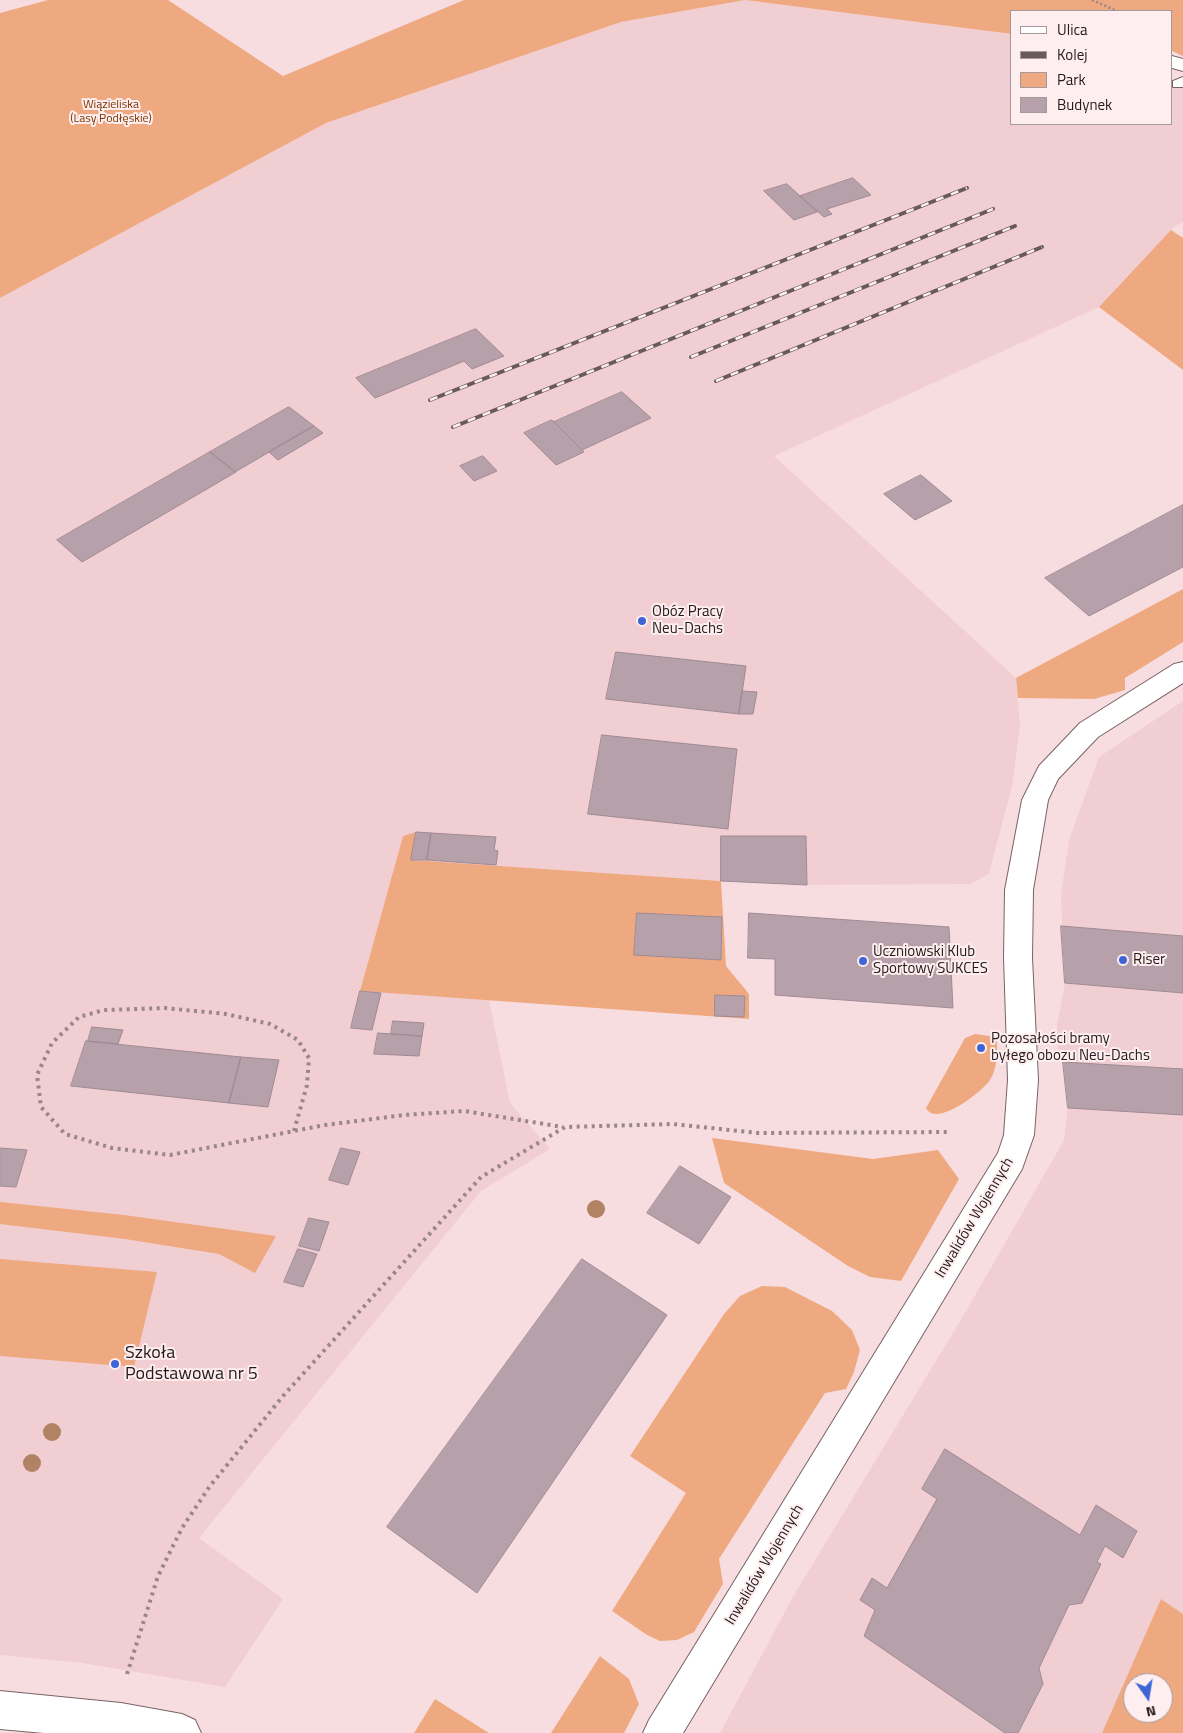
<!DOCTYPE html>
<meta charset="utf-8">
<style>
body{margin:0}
#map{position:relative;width:1183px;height:1733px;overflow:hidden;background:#f8dde0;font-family:"Titillium Web",sans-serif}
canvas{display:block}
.legend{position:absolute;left:1010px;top:10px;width:162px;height:115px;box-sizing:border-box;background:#feeeef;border:1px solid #a6999a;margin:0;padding:6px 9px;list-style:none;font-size:15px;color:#231a1b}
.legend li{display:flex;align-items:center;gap:10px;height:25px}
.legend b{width:25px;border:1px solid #a6999a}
.north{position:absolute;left:1123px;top:1673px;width:50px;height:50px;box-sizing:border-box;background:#feeeef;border:1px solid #a6999a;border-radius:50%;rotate:167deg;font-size:14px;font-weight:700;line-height:20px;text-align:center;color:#231a1b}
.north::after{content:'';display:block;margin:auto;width:18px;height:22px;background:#3f64d5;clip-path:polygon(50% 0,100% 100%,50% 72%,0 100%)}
</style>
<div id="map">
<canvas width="1183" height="1733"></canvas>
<ul class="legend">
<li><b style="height:6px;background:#fff"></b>Ulica</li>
<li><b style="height:6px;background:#68595b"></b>Kolej</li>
<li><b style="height:14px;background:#efa981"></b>Park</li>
<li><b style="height:14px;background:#b6a0aa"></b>Budynek</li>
</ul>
<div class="north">N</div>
</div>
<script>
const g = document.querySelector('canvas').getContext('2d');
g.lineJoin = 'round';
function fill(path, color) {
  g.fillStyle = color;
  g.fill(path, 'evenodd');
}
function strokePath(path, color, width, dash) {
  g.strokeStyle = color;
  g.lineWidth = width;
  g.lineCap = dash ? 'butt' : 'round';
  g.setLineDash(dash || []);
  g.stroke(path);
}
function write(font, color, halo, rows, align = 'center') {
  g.font = font + ' "Titillium Web",sans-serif';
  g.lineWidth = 4;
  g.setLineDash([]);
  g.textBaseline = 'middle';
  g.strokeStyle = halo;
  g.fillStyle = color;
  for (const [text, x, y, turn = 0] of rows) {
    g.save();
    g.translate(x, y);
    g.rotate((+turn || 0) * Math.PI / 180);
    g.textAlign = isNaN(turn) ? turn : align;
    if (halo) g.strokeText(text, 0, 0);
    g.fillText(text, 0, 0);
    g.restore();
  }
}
fill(new Path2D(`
 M 745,0 L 1012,34 L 1012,124 L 1172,124 L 1172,81 L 1183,86 L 1183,222 L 1175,226 L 1099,307 L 774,456 L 1016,678 L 1020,726 L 1012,786 L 989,874 L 970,884 L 807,885 L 721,881 L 411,860 L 416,832 L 403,836 L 360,991 L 489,1000 L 510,1103 L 550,1149 L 481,1191 L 199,1538 L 283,1599 L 225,1687 L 82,1663 L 0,1655 L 0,298 L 326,123 L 621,22 Z
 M 1183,701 L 1183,1614 L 1161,1600 L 1102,1733 L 720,1733 L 794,1595 L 965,1313 L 1064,1140 L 1068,1108 L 1063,1062 L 1058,1054 L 1057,1025 L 1065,983 L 1061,895 L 1069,840 L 1099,757 Z`), '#f1ced2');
fill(new Path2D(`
 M 48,0 L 168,0 L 283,76 L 464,0 L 1183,0 L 1183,56 L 1172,51 L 1172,11 L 1012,11 L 1012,34 L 745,0 L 621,22 L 326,123 L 0,298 L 0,13 Z
 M 1171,230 L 1183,238 L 1183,370 L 1099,307 Z
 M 1183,589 L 1183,642 L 1125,678 L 1125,690 L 1094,699 L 1018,698 L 1016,678 Z
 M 416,832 L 412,860 L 721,881 L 726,966 L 749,994 L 749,1019 L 360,991 L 403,836 Z
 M 975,1034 L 997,1037 C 997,1050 998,1068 990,1080 C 983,1091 945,1120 931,1113 C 929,1112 927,1110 926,1108 L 965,1038 Z
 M 712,1138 L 873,1159 L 938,1150 L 959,1179 L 901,1281 L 870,1277 L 848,1266 L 724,1183 Z
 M 0,1202 L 124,1215 L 276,1236 L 255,1273 L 219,1254 L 125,1239 L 0,1224 Z
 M 0,1259 L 157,1272 L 134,1367 L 0,1356 Z
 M 762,1286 L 785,1287 L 832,1311 L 852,1330 L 860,1350 L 854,1372 L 846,1389 L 825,1393 L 719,1559 L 723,1584 L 694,1632 L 677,1640 L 660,1641 L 647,1635 L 612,1611 L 686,1493 L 630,1456 L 724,1314 L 740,1296 Z
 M 1161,1599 L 1183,1614 L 1183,1733 L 1102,1733 ZM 1133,1683 L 1163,1683 L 1163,1713 L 1133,1713 Z
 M 600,1656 L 629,1679 L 639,1704 L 624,1733 L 551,1733 Z
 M 435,1699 L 489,1733 L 414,1733 Z`), '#efa981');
const building = new Path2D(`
 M 853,178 L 871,195 L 827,209 L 832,214 L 824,217 L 800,196 Z
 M 787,184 L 800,196 L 817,212 L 794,220 L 764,191 Z
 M 476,329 L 504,356 L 472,369 L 464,361 L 375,398 L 356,378 Z
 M 622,392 L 651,418 L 582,450 L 554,422 Z
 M 289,407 L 314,426 L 235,472 L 210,452 Z
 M 552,420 L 584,452 L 556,465 L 524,433 Z
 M 314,426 L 323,433 L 278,460 L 269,452 Z
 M 210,452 L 236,472 L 82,562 L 57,540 Z
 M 483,456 L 497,471 L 474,481 L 460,466 Z
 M 921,475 L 952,501 L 915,520 L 884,494 Z
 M 1183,505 L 1183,567 L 1089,616 L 1045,578 Z
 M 616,652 L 746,666 L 739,714 L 606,699 Z
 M 742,691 L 757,692 L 753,714 L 739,714 Z
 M 602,735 L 737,749 L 728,829 L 588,814 Z
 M 416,832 L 431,833 L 427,860 L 411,860 Z
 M 431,833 L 496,837 L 494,850 L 498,851 L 496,865 L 427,860 Z
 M 721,836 L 806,836 L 807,885 L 721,881 Z
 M 637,913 L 722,917 L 721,960 L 634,955 Z
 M 749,913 L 949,927 L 953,1008 L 775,995 L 775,959 L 748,958 Z
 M 1061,926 L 1183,936 L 1183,993 L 1065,983 Z
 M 360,991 L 381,993 L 372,1030 L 351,1028 Z
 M 715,995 L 745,996 L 744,1017 L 715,1016 Z
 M 393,1021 L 424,1023 L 422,1036 L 391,1034 Z
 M 92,1027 L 123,1030 L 118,1044 L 88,1041 Z
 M 378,1033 L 422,1036 L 419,1056 L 374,1054 Z
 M 86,1041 L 241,1057 L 229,1103 L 71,1086 Z
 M 241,1057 L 279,1060 L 268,1107 L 229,1103 Z
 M 1063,1062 L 1183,1069 L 1183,1115 L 1068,1108 Z
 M 0,1148 L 27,1150 L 16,1187 L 0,1186 Z
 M 341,1148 L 360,1152 L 348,1185 L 329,1180 Z
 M 680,1166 L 731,1197 L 699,1244 L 647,1213 Z
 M 309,1218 L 329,1222 L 319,1251 L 299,1246 Z
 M 298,1249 L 317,1254 L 303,1287 L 284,1282 Z
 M 582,1259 L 667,1315 L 477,1593 L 387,1527 Z
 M 945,1449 L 1080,1535 L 1096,1505 L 1137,1531 L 1123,1558 L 1105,1546 L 1097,1562 L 1101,1564 L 1082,1603 L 1069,1605 L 1039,1668 L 1043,1684 L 1018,1733 L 1005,1733 L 864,1636 L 875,1610 L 860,1600 L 872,1578 L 887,1588 L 937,1499 L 922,1489 Z`);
fill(building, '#b6a0aa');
strokePath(building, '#a08a94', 1);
const service = new Path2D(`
 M 1183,77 L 1183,87 L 1173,87 L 1173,81 Z`);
const minor = new Path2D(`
 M 1172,56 L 1183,59 L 1183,71 L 1172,68 Z
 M 1183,662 L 1183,683 L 1098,737 L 1058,779 L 1048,800 L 1033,890 L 1032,958 L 1038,1080 L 1034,1135 L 1022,1169 L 683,1733 L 643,1733 L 649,1720 L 998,1153 L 1004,1135 L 1008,1080 L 1004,958 L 1005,890 L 1022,800 L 1039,766 L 1080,723 L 1174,664 Z
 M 0,1691 L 121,1703 L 182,1714 L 195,1720 L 201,1733 L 44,1733 L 0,1729 Z`);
strokePath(service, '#796265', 2);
strokePath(minor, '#796265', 2);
strokePath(new Path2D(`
 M 1092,0 L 1117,11`), '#998688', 2.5, [2, 2.5]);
strokePath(new Path2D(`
 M 294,1131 L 307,1085 L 309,1058 L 298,1040 L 270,1024 L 226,1014 L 165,1008 L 104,1010 L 79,1017 L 52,1043 L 37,1075 L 41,1107 L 65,1134 L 112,1148 L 170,1155 L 325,1125 L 404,1115 L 464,1111 L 563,1127
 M 127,1674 L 158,1576 L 182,1528 L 210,1486 L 283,1396 L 481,1177 L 565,1127 L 673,1124 L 758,1133 L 949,1132`), '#998688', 4, [3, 4.5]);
fill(service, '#fff');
fill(minor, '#fff');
const rail = new Path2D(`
 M 691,357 L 1015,226
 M 716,381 L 1042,247
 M 430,400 L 967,188
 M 453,427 L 993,209`);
strokePath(rail, '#68595b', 4);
strokePath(rail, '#feeeef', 2.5, [8]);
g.fillStyle = '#b28265';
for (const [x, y] of [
 [596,1209],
 [52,1432],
 [32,1463]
]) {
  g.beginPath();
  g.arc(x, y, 9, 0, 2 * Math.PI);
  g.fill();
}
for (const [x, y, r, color] of [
 [642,621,5,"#3f64d5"],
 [1123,960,5,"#3f64d5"],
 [863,961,5,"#3f64d5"],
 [981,1048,5,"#3f64d5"],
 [115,1364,5,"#3f64d5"]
]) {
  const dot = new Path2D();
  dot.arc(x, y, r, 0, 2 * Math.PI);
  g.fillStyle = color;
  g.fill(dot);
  strokePath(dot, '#feeeef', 2);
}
write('12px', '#793700', '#feeeef', [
 ["Wiązieliska",111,105],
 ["(Lasy Podłęskie)",111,119]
]);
write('15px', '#231a1b', '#feeeef', [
 ["Obóz Pracy",652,612],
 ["Neu-Dachs",652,629],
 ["Uczniowski Klub",873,952],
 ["Sportowy SUKCES",873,969],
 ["Riser",1133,960],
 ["Pozosałości bramy",991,1039],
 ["byłego obozu Neu-Dachs",991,1056]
], 'left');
write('15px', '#231a1b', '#feeeef', [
 ["Inwalidów Wojennych",975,1218,-59],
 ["Inwalidów Wojennych",765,1565,-59]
]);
write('18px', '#231a1b', '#feeeef', [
 ["Szkoła",125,1354],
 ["Podstawowa nr 5",125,1375]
], 'left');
</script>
